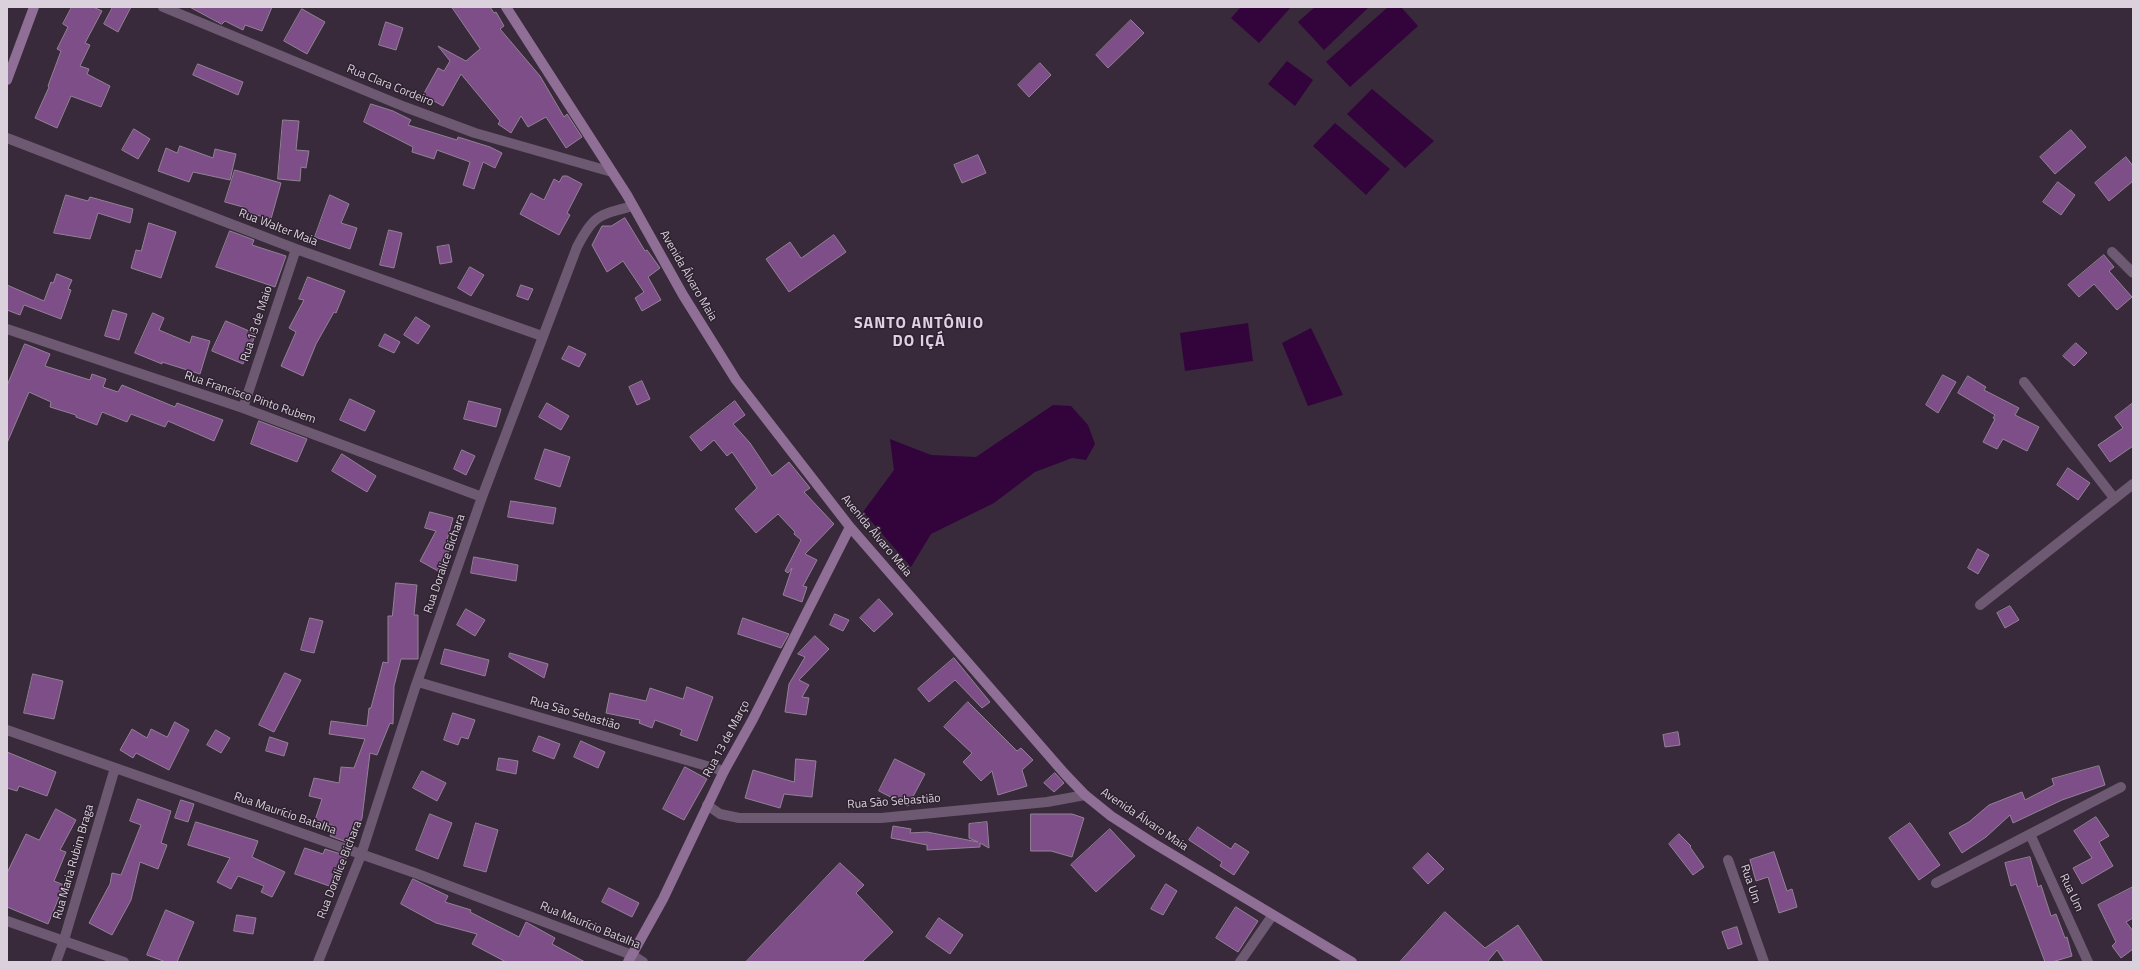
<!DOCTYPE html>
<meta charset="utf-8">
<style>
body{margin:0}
#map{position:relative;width:2140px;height:969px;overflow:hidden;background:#382a3b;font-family:"Titillium Web",sans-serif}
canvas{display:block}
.frame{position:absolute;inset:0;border:8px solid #dad1dc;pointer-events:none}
</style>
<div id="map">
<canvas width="2140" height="969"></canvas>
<div class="frame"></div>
</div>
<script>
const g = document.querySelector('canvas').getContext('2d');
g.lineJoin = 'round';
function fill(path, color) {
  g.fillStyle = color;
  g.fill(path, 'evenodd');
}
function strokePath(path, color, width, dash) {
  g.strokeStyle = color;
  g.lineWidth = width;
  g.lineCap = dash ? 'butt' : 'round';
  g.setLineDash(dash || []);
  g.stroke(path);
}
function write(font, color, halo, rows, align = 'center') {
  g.font = font + ' "Titillium Web",sans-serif';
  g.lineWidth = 3;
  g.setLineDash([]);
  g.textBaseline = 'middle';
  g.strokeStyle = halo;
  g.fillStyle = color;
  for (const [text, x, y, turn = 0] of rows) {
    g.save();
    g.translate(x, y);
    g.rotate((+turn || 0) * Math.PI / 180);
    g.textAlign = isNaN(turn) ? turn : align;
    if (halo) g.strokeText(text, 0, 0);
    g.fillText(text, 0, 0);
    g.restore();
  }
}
fill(new Path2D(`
 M 1241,7 L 1291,7 L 1259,43 L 1231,18 Z
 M 1315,7 L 1369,7 L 1324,50 L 1298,22 Z
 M 1388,7 L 1401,7 L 1418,26 L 1350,87 L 1326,62 Z
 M 1287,61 L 1313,80 L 1295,106 L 1268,84 Z
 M 1372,89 L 1434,141 L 1405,168 L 1347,114 Z
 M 1335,123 L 1390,169 L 1366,195 L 1313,146 Z
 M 1248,323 L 1253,361 L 1185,371 L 1180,333 Z
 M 1311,328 L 1343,395 L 1308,406 L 1282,343 Z
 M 1053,405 L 1071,406 L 1088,425 L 1095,444 L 1086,460 L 1072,458 L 1035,472 L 994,503 L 931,534 L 911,567 L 863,512 L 894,470 L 890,439 L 931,455 L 976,457 Z`), '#32043b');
const building = new Path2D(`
 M 72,7 L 93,7 L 102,11 L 85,43 L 90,45 L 80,66 L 89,69 L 87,74 L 110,86 L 101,107 L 71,96 L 57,128 L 35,118 L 49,87 L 48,86 L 61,51 L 57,49 L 68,27 L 63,24 Z
 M 113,7 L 131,7 L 118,32 L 104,24 Z
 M 190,7 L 272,7 L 262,31 L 245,25 L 243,30 L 225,21 L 222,24 Z
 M 452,7 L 490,7 L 494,13 L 496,12 L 504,26 L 500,29 L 540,76 L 564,117 L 567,114 L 582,137 L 566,148 L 546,117 L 528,127 L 521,116 L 511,133 L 498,124 L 500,121 L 461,74 L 443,106 L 423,95 L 438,68 L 444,71 L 450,61 L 438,46 L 466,61 L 480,49 Z
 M 302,9 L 325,22 L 307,54 L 284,41 Z
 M 1131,20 L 1144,33 L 1108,68 L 1096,55 Z
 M 386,22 L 403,28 L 396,50 L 379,45 Z
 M 1040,63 L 1051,75 L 1029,97 L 1018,85 Z
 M 198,64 L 243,82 L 238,95 L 193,75 Z
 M 371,104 L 393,111 L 411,120 L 408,125 L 457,140 L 458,137 L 490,147 L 502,153 L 495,168 L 483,162 L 474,189 L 463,185 L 470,162 L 437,150 L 434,159 L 412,152 L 413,147 L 364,122 Z
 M 283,120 L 299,121 L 296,150 L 309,151 L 306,168 L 301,167 L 300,181 L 278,179 Z
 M 134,129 L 150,139 L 138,159 L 122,150 Z
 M 2071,130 L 2086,147 L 2055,174 L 2040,157 Z
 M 180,146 L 213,158 L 215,149 L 236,154 L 230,180 L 193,172 L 189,182 L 158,171 L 166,148 L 177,153 Z
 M 978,155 L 986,173 L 962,183 L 954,165 Z
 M 2126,157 L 2133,166 L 2133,181 L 2109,201 L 2095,183 Z
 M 235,170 L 281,183 L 271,219 L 242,211 L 243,207 L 225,202 Z
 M 563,176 L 567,176 L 582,184 L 567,213 L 570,215 L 559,235 L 520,214 L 531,193 L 544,200 L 554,179 L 559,182 Z
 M 2058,182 L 2075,195 L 2061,215 L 2043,202 Z
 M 66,195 L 88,201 L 90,197 L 133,209 L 130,223 L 98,213 L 90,239 L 54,233 Z
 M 330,195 L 349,204 L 341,223 L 357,228 L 350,249 L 315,237 Z
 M 625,218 L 645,251 L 647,250 L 660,268 L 648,277 L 661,300 L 642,311 L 635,298 L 644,292 L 623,261 L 607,272 L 592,245 L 602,226 L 611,226 Z
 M 149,223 L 176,232 L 161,278 L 131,268 L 136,250 L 141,251 Z
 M 389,230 L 402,233 L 394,268 L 380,265 Z
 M 230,231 L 254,240 L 252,245 L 286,256 L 275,287 L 216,267 Z
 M 834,235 L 846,252 L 789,292 L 766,259 L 790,242 L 801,258 Z
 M 449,245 L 452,262 L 440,264 L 437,247 Z
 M 2104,255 L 2114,267 L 2109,271 L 2132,297 L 2117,310 L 2094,284 L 2079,297 L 2068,285 Z
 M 470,267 L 484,275 L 471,296 L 458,288 Z
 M 57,274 L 72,280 L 68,289 L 71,290 L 61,319 L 24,305 L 20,315 L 7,310 L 7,285 L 44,301 L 51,282 L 53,283 Z
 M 308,277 L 345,291 L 336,313 L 334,312 L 316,344 L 303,376 L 281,366 L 296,332 L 289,328 L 304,300 L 299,299 Z
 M 521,285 L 533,289 L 528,300 L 517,296 Z
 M 113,310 L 127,314 L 119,340 L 105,336 Z
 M 153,313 L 164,318 L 159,330 L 190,343 L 192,336 L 210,341 L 200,374 L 162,362 L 162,364 L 135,353 Z
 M 416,317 L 430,326 L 418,344 L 404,335 Z
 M 226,321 L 256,334 L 243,364 L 212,351 Z
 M 385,334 L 400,342 L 394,353 L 379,346 Z
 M 2076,343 L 2087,353 L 2074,366 L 2063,356 Z
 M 25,344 L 50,354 L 45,366 L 90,380 L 92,374 L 106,379 L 103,387 L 118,392 L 122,385 L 175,407 L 177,403 L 223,420 L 214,441 L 168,421 L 165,427 L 131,414 L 127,422 L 102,412 L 97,425 L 76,417 L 76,415 L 50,407 L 51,402 L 29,392 L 7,443 L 7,386 Z
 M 569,346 L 586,354 L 579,367 L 562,359 Z
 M 1943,375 L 1956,382 L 1938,413 L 1926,405 Z
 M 1968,376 L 1986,387 L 1984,390 L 2019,408 L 2015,415 L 2039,427 L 2027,451 L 2003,439 L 1997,449 L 1983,442 L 1995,419 L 1993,418 L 1995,415 L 1958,393 Z
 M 642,381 L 650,399 L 637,405 L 629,387 Z
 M 350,399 L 375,411 L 365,431 L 340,420 Z
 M 469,401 L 501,409 L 496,427 L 464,419 Z
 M 735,401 L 745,415 L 733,424 L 750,443 L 772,476 L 789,462 L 810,488 L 804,492 L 834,524 L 805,554 L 817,560 L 803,586 L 807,587 L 802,602 L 783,595 L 792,568 L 788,573 L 785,571 L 801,540 L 794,534 L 795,532 L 778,514 L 756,533 L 735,509 L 757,488 L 732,452 L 727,456 L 714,440 L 701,451 L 690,437 Z
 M 547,403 L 569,416 L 561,430 L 539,417 Z
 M 2133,403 L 2133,446 L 2110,462 L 2098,445 L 2123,428 L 2115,417 Z
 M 259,421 L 307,439 L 297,462 L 251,444 Z
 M 545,449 L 570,457 L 560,487 L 535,479 Z
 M 462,450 L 475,456 L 466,475 L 454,469 Z
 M 342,454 L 376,476 L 367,492 L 332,471 Z
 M 2068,468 L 2090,483 L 2078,500 L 2057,485 Z
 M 511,501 L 556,508 L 553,524 L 508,517 Z
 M 430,512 L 453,518 L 445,547 L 450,550 L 438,571 L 420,561 L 436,531 L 425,528 Z
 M 1978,549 L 1989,555 L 1978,574 L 1968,568 Z
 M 474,557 L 518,565 L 516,581 L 471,573 Z
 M 396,583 L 417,585 L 414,615 L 418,615 L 418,659 L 401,659 L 394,686 L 393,724 L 390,723 L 377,755 L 370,753 L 362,818 L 352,844 L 330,836 L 334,826 L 315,820 L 322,799 L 309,796 L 314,778 L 339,783 L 341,767 L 354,768 L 365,739 L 329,734 L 331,721 L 367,726 L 369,708 L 371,708 L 383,662 L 388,663 L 388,616 L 392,616 Z
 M 879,599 L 893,614 L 874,632 L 860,618 Z
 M 2010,606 L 2019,620 L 2005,628 L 1997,613 Z
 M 466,609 L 485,620 L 475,636 L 457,625 Z
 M 835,614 L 849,620 L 843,631 L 830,625 Z
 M 310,618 L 323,621 L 314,653 L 301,650 Z
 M 743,618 L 789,634 L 781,648 L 738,634 Z
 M 815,636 L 829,649 L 799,680 L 809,685 L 802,697 L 809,698 L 806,715 L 785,712 L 789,684 L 805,657 L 798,654 Z
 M 445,649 L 489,660 L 485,676 L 441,664 Z
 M 510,653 L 548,664 L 544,678 L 509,657 Z
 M 954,658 L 990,702 L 982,708 L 955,680 L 929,702 L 918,689 Z
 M 285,673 L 301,680 L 274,732 L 259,725 Z
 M 33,674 L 63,681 L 54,719 L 24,713 Z
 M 687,687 L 713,697 L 697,741 L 680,735 L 682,730 L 655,720 L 652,728 L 639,723 L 640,720 L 606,713 L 610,693 L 646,701 L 650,688 L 683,699 Z
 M 968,702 L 1017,751 L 1021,748 L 1033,760 L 1022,770 L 1027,786 L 998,795 L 992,771 L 981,781 L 963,762 L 972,753 L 944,727 Z
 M 453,713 L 475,720 L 468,739 L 461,737 L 458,745 L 444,740 Z
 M 175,722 L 189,730 L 169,770 L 136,753 L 133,758 L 120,750 L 132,729 L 147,738 L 151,729 L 167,737 Z
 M 216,730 L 230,738 L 221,753 L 207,745 Z
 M 1678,732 L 1680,745 L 1665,747 L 1663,735 Z
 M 539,736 L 560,744 L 554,759 L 533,751 Z
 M 270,737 L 288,743 L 284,756 L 266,751 Z
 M 581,741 L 605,752 L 598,768 L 574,757 Z
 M 7,752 L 56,772 L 47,796 L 19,786 L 17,791 L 7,788 Z
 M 499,758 L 518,761 L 516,774 L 497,770 Z
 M 796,759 L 816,761 L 812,797 L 784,794 L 780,808 L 745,798 L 753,770 L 794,782 Z
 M 895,759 L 925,774 L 908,806 L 879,791 Z
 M 2099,766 L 2105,785 L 2062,800 L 2013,823 L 2010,815 L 1986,837 L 1962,853 L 1949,833 L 1969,822 L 1989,805 L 2022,792 L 2025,800 L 2054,785 L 2052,779 Z
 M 685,767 L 707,779 L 684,820 L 663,809 Z
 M 422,771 L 446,783 L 437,801 L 413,788 Z
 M 1055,773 L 1064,783 L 1054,792 L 1044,783 Z
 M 138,799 L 171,811 L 161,843 L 167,845 L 158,869 L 140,862 L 131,900 L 112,935 L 89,923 L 110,884 L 112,873 L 121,875 L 141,825 L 130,821 Z
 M 181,800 L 194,804 L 188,822 L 175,818 Z
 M 56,809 L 76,820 L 60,850 L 66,852 L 54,881 L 64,885 L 48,924 L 7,907 L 7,873 L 26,834 L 39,840 Z
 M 430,814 L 452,823 L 438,859 L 416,850 Z
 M 1031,814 L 1072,814 L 1084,818 L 1072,857 L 1051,851 L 1031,851 Z
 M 2096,817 L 2109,836 L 2099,842 L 2113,866 L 2082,884 L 2073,868 L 2092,858 L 2074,831 Z
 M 196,822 L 258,841 L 252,857 L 285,872 L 272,897 L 261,892 L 264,886 L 238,876 L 231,889 L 217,882 L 230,858 L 188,845 Z
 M 987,822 L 989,848 L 980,843 L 980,847 L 927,850 L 927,845 L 891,838 L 893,826 L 911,829 L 910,833 L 927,832 L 978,842 L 969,838 L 969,824 Z
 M 476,823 L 498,830 L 486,872 L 464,866 Z
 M 1910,823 L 1940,865 L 1919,880 L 1889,838 Z
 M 1198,827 L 1231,849 L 1235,843 L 1249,852 L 1234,875 L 1220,866 L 1222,862 L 1189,840 Z
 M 1110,829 L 1135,856 L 1096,892 L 1071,865 Z
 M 1679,834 L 1691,846 L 1690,847 L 1704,867 L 1693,875 L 1669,844 Z
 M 305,848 L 323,854 L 325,849 L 347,856 L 335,888 L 295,874 Z
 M 1774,852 L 1787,891 L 1792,889 L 1797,907 L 1779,913 L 1768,877 L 1756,881 L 1750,860 Z
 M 1428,853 L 1444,869 L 1428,884 L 1413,868 Z
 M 2030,857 L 2038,887 L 2041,885 L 2051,916 L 2056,914 L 2065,938 L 2067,937 L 2072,956 L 2052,962 L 2045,962 L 2016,884 L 2011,886 L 2005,863 Z
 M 840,863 L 864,885 L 856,893 L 893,932 L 862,962 L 746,962 Z
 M 413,879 L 448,896 L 445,902 L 471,910 L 470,912 L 519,937 L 526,922 L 555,938 L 552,944 L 585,962 L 506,962 L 472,944 L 477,934 L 436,923 L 401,904 Z
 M 1166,884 L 1177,891 L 1163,915 L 1151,909 Z
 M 2133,887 L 2133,918 L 2126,922 L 2133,931 L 2133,949 L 2121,958 L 2112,946 L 2116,942 L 2098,905 Z
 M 609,888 L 639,903 L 632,917 L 602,902 Z
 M 1236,907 L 1258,921 L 1238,952 L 1216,938 Z
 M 166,910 L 194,922 L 177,962 L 166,962 L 147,955 Z
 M 1445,912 L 1485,948 L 1518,925 L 1543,962 L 1505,962 L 1497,950 L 1487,962 L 1400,962 Z
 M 237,915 L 256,918 L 253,934 L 234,931 Z
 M 939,918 L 963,935 L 950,954 L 926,937 Z
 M 1737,927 L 1742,944 L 1728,949 L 1722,932 Z`);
fill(building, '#7d4e87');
strokePath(building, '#928295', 1);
strokePath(new Path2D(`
 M 163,7 L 405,107 L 475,133 L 612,172
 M 7,138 L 296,249 L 542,336
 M 2112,252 L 2133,273
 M 7,329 L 243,408 L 482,497
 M 2024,382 L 2114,498
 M 243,408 L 296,249
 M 1980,605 L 2133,484
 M 418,682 L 724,771
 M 7,730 L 415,873 L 632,955 L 643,962
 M 707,805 L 720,814 L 739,818 L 881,818 L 1047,802 L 1085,795
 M 2030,834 L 2088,962
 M 1728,860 L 1764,962
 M 1936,883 L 2121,787
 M 7,921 L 124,962
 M 56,962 L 64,940 L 115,768
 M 318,962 L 361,855 L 415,688 L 482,497 L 577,247 C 594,214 599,215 633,206
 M 1240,962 L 1272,916`), '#6d5971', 10);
strokePath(new Path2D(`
 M 506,7 L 627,195 L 683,295 L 736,380 L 850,527 L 1064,773 L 1085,795 L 1111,816 L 1153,843 L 1352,962
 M 7,80 L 34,7
 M 628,962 L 663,899 L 724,771 L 753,719 L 850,527`), '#8f6f96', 10);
write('12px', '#dad1dc', '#2e2130', [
 ["Rua Clara Cordeiro",390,86,22],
 ["Rua Walter Maia",278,228,21],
 ["Avenida Álvaro Maia",688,276,60],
 ["Rua 13 de Maio",257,324,-72],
 ["Rua Francisco Pinto Rubem",250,398,19],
 ["Avenida Álvaro Maia",876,536,50],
 ["Rua Doralice Bichara",445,564,-71],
 ["Rua São Sebastião",575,714,16],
 ["Rua 13 de Março",727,739,-62],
 ["Rua São Sebastião",894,802,-4],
 ["Rua Maurício Batalha",285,814,19],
 ["Avenida Álvaro Maia",1144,820,34],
 ["Rua Maria Rubim Braga",74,862,-74],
 ["Rua Doralice Bichara",340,870,-69],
 ["Rua Um",1750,884,71],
 ["Rua Um",2071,893,65],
 ["Rua Maurício Batalha",590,926,22]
]);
g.letterSpacing = '1px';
write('bold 16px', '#e1d0e5', '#2e2130', [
 ["SANTO ANTÔNIO",919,324],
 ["DO IÇÁ",919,342]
]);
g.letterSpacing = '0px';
</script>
